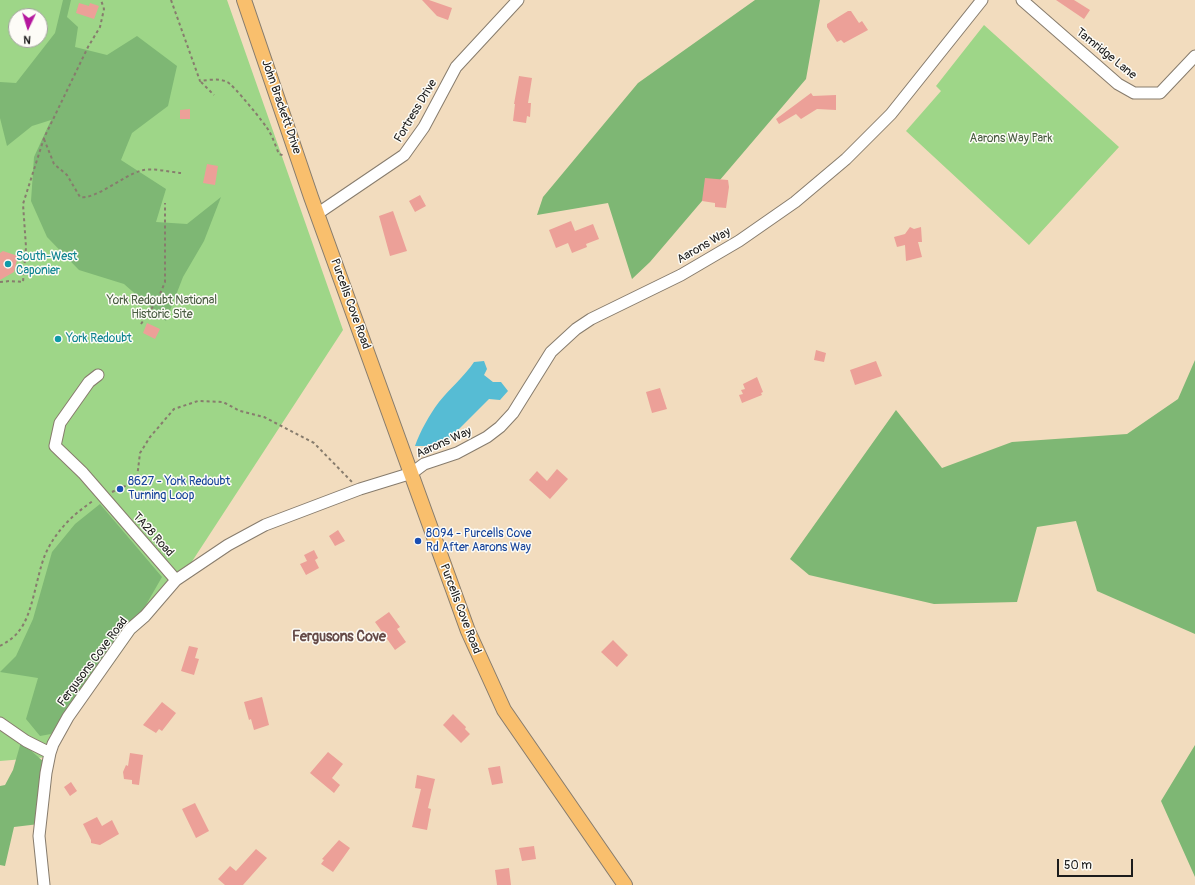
<!DOCTYPE html>
<style>
body{margin:0}
#map{position:relative;width:1195px;height:885px;overflow:hidden;background:#f2dcbe;font-family:Pangolin,sans-serif}
canvas{display:block}
.north{position:absolute;left:8px;top:8px;width:40px;height:40px;box-sizing:border-box;background:#fdfcf7;border:1px solid #a3a29f;border-radius:50%;rotate:184deg;font-size:11px;font-weight:700;line-height:16px;text-align:center;color:#1c1c1c}
.north::after{content:'';display:block;margin:auto;width:14px;height:18px;background:#b5179e;clip-path:polygon(50% 0,100% 100%,50% 72%,0 100%)}
.scale{position:absolute;left:1057px;top:859px;width:76px;height:18px;box-sizing:border-box;border:2px solid #1c1c1c;border-top:0;padding-left:5px;font-size:12px;line-height:14px;white-space:nowrap;color:#1c1c1c;-webkit-text-stroke:3px #fdfcf7;paint-order:stroke}
</style>
<div id="map">
<canvas width="1195" height="885"></canvas>
<div class="north">N</div>
<div class="scale">50 m</div>
</div>
<script>
const g = document.querySelector('canvas').getContext('2d');
g.lineJoin = 'round';
function fill(path, color) {
  g.fillStyle = color;
  g.fill(path, 'evenodd');
}
function strokePath(path, color, width, dash) {
  g.strokeStyle = color;
  g.lineWidth = width;
  g.lineCap = dash ? 'butt' : 'round';
  g.setLineDash(dash || []);
  g.stroke(path);
}
function write(font, color, halo, rows, align = 'center') {
  g.font = font + ' Pangolin,sans-serif';
  g.lineWidth = 3;
  g.setLineDash([]);
  g.textBaseline = 'middle';
  g.strokeStyle = halo;
  g.fillStyle = color;
  for (const [text, x, y, turn = 0] of rows) {
    g.save();
    g.translate(x, y);
    g.rotate((+turn || 0) * Math.PI / 180);
    g.textAlign = isNaN(turn) ? turn : align;
    if (halo) g.strokeText(text, 0, 0);
    g.fillText(text, 0, 0);
    g.restore();
  }
}
fill(new Path2D(`
 M 0,0 L 227,0 L 343,330 L 176,586 L 164,603 L 134,634 L 110,668 L 83,695 L 48,757 L 0,761 ZM 16,16 L 40,16 L 40,40 L 16,40 Z
 M 984,25 L 1119,147 L 1029,245 L 906,131 L 941,91 L 936,86 Z`), '#9ed688');
fill(new Path2D(`
 M 63,0 L 71,0 L 67,17 L 78,27 L 75,47 L 107,55 L 137,36 L 177,66 L 168,106 L 132,133 L 121,160 L 166,189 L 156,222 L 187,224 L 221,197 L 204,241 L 183,277 L 166,321 L 124,284 L 79,270 L 47,237 L 31,201 L 34,157 L 51,120 L 32,126 L 7,146 L 0,118 L 0,82 L 16,83 L 55,33 Z
 M 755,0 L 820,0 L 806,79 L 650,262 L 632,279 L 608,203 L 537,215 L 543,197 L 638,83 Z
 M 1195,360 L 1195,634 L 1097,591 L 1076,521 L 1037,527 L 1017,602 L 934,604 L 809,575 L 790,559 L 896,410 L 942,468 L 1012,442 L 1127,434 L 1178,399 Z
 M 100,504 L 162,577 L 139,617 L 103,660 L 51,734 L 40,736 L 26,719 L 38,678 L 0,672 L 16,656 L 33,619 L 52,552 L 75,524 Z
 M 21,742 L 44,762 L 39,824 L 14,827 L 5,866 L 0,865 L 0,786 L 5,785 L 13,770 Z
 M 1195,745 L 1195,877 L 1161,801 Z`), '#7eb774');
fill(new Path2D(`
 M 484,361 L 487,369 L 484,375 L 493,382 L 501,382 L 508,391 L 500,400 L 489,399 L 442,446 L 415,446 C 420,432 429,415 439,402 C 450,388 464,377 474,362 Z`), '#56bcd4');
fill(new Path2D(`
 M 422,0 L 429,0 L 452,8 L 448,20 L 437,16 Z
 M 1056,0 L 1074,0 L 1090,10 L 1084,19 Z
 M 79,3 L 89,6 L 90,3 L 99,6 L 94,19 L 76,13 Z
 M 848,11 L 851,11 L 859,23 L 862,21 L 868,30 L 844,43 L 841,40 L 837,42 L 827,27 L 827,24 Z
 M 519,76 L 532,78 L 528,103 L 531,103 L 530,117 L 527,116 L 526,123 L 513,121 L 515,104 L 514,104 Z
 M 811,93 L 813,96 L 836,95 L 836,110 L 817,109 L 801,119 L 796,114 L 779,124 L 776,119 Z
 M 190,109 L 190,119 L 180,119 L 180,110 Z
 M 207,164 L 218,166 L 215,185 L 203,183 Z
 M 705,178 L 728,180 L 729,187 L 726,208 L 715,207 L 715,203 L 702,201 Z
 M 420,195 L 426,206 L 415,212 L 409,201 Z
 M 393,211 L 407,251 L 390,256 L 379,216 Z
 M 571,221 L 575,231 L 593,224 L 599,239 L 586,244 L 587,247 L 572,253 L 568,243 L 556,248 L 549,230 Z
 M 910,227 L 914,229 L 921,227 L 922,242 L 918,242 L 922,257 L 906,261 L 905,245 L 897,247 L 894,237 L 905,234 Z
 M 3,251 L 18,256 L 14,272 L 0,280 L 0,253 Z
 M 147,323 L 160,329 L 155,339 L 143,333 Z
 M 816,350 L 826,353 L 824,362 L 814,360 Z
 M 876,361 L 882,376 L 855,385 L 850,370 Z
 M 757,377 L 763,392 L 761,393 L 762,395 L 742,403 L 739,395 L 743,394 L 741,390 L 745,389 L 743,384 Z
 M 660,388 L 667,409 L 652,413 L 646,392 Z
 M 557,469 L 568,479 L 550,499 L 529,480 L 537,471 L 547,481 Z
 M 338,530 L 345,541 L 335,546 L 329,536 Z
 M 314,550 L 318,558 L 315,560 L 319,568 L 306,575 L 300,564 L 307,561 L 304,555 Z
 M 389,612 L 400,627 L 397,629 L 406,642 L 395,650 L 375,622 Z
 M 613,640 L 628,655 L 617,667 L 601,652 Z
 M 189,646 L 198,648 L 195,658 L 199,659 L 194,675 L 181,671 Z
 M 262,697 L 269,725 L 254,730 L 251,719 L 249,720 L 244,702 Z
 M 162,702 L 176,713 L 162,731 L 159,729 L 156,733 L 143,725 Z
 M 453,714 L 466,727 L 465,729 L 470,734 L 461,743 L 443,725 Z
 M 328,752 L 343,764 L 332,778 L 340,785 L 334,793 L 310,773 Z
 M 130,753 L 143,755 L 139,785 L 132,784 L 132,780 L 124,779 L 123,772 L 126,765 L 128,766 Z
 M 500,766 L 503,783 L 492,785 L 488,768 Z
 M 417,775 L 435,779 L 428,808 L 431,809 L 427,830 L 412,827 L 421,789 L 415,788 Z
 M 71,782 L 77,791 L 70,796 L 64,787 Z
 M 195,803 L 209,831 L 196,838 L 182,809 Z
 M 97,817 L 102,826 L 112,820 L 119,834 L 100,845 L 91,843 L 91,840 L 83,824 Z
 M 339,840 L 350,848 L 333,872 L 321,864 L 324,860 L 322,859 Z
 M 534,846 L 536,859 L 522,861 L 519,848 Z
 M 256,849 L 267,858 L 243,885 L 225,885 L 218,879 L 230,866 L 236,871 Z
 M 509,868 L 511,885 L 497,885 L 495,870 Z`), '#eca098');
const minor = new Path2D(`
 M 1022,0 L 1118,84 L 1134,93 L 1160,93 L 1195,56
 M 317,214 L 404,155 L 424,127 L 456,67 L 518,0
 M 98,375 L 89,382 L 60,423 L 55,446 L 83,473 L 176,580
 M 0,723 L 26,741 L 50,753
 M 44,885 L 39,836 L 46,773 L 50,753 L 53,744 L 68,717 L 130,629 L 145,616 L 176,580 L 228,545 L 265,525 L 360,489 L 412,473 L 424,464 L 457,453 L 487,437 L 500,427 L 513,413 L 551,352 L 576,329 L 591,319 L 681,275 L 739,241 L 795,202 L 846,159 L 891,114 L 982,0`);
const major = new Path2D(`
 M 244,0 L 311,197 L 468,631 L 504,710 L 625,885`);
strokePath(minor, '#877c6d', 13);
strokePath(major, '#877c6d', 16);
strokePath(new Path2D(`
 M 171,0 L 200,81 C 208,80 219,78 227,82 C 232,83 266,125 269,131 C 273,138 276,147 279,154 L 285,156
 M 201,82 L 214,95
 M 44,139 L 54,164 L 67,175 L 80,197 C 95,200 123,176 140,171 C 151,167 169,172 181,173
 M 0,282 L 10,281 L 23,282 L 26,247 L 23,204 L 44,138 L 88,47 L 100,27 L 104,9 L 101,0
 M 141,324 L 158,299 L 165,282 L 165,203
 M 112,492 L 134,482 L 137,478 L 140,453 L 150,437 L 174,409 L 198,401 L 223,402 L 240,411 L 264,417 L 314,443 L 352,482
 M 0,646 C 7,642 14,638 19,631 C 33,614 36,577 45,555 C 55,532 72,515 93,501`), '#877c6d', 2, [3, 3]);
strokePath(minor, '#fff', 11);
strokePath(major, '#f9bf6d', 14);
for (const [x, y, r, color] of [
 [8,264,4,"#0f9aa8"],
 [58,339,4,"#0f9aa8"],
 [120,489,4,"#1a4fb4"],
 [418,541,4,"#1a4fb4"]
]) {
  const dot = new Path2D();
  dot.arc(x, y, r, 0, 2 * Math.PI);
  g.fillStyle = color;
  g.fill(dot);
  strokePath(dot, '#fdfcf7', 1.5);
}
write('12px', '#1c1c1c', '#fdfcf7', [
 ["Tamridge Lane",1106,54,39],
 ["John Brackett Drive",281,107,71],
 ["Fortress Drive",416,111,-59],
 ["Aarons Way",704,246,-30],
 ["Purcells Cove Road",350,304,70],
 ["Aarons Way",444,443,-24],
 ["TA28 Road",153,535,48],
 ["Purcells Cove Road",460,609,69],
 ["Fergusons Cove Road",93,662,-53]
]);
write('12px', '#4a5d42', '#fdfcf7', [
 ["Aarons Way Park",1011,139],
 ["York Redoubt National",162,301],
 ["Historic Site",162,315]
]);
write('12px', '#0d838f', '#fdfcf7', [
 ["South-West",16,257],
 ["Caponier",16,271],
 ["York Redoubt",66,339]
], 'left');
write('12px', '#164399', '#fdfcf7', [
 ["8627 - York Redoubt",128,482],
 ["Turning Loop",128,496],
 ["8094 - Purcells Cove",426,534],
 ["Rd After Aarons Way",426,548]
], 'left');
write('bold 14px', '#654a47', '#fdfcf7', [
 ["Fergusons Cove",339,637]
]);
</script>
